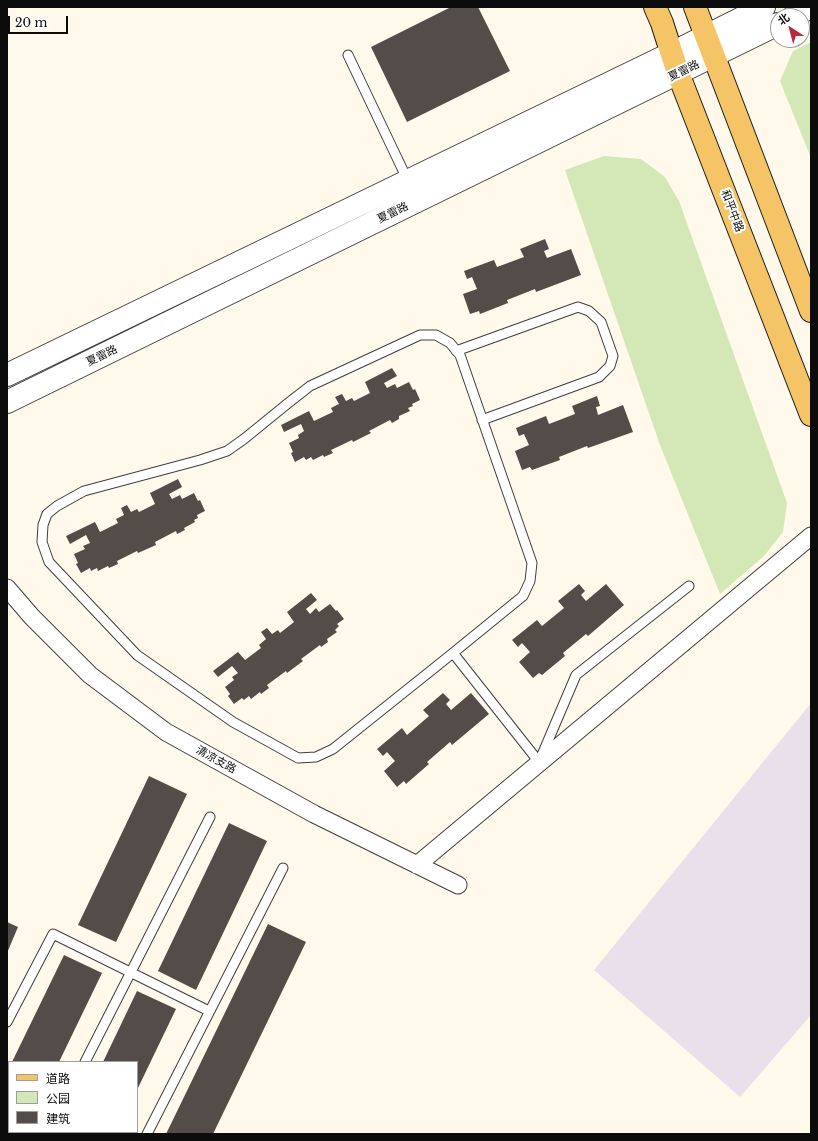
<!DOCTYPE html>
<meta charset="utf-8">
<style>
body{margin:0}
#map{position:relative;width:818px;height:1141px;overflow:hidden;background:#fef9eb;font-family:"Libre Baskerville","Noto Sans SC",serif}
canvas{display:block}
.frame{position:absolute;inset:0;border:8px solid #0c0c0c;pointer-events:none}
.legend{position:absolute;left:8px;top:1061px;width:130px;height:72px;box-sizing:border-box;background:#fff;border:1px solid #9e9e9e;margin:0;padding:5px 7px;list-style:none;font-size:12px;color:#0c0c0c}
.legend li{display:flex;align-items:center;gap:8px;height:20px}
.legend b{width:20px;border:1px solid #9e9e9e}
.north{position:absolute;left:770px;top:8px;width:40px;height:40px;box-sizing:border-box;background:#fff;border:1px solid #9e9e9e;border-radius:50%;rotate:324deg;font-size:11px;font-weight:700;line-height:16px;text-align:center;color:#0c0c0c}
.north::after{content:'';display:block;margin:auto;width:14px;height:18px;background:#b7293d;clip-path:polygon(50% 0,100% 100%,50% 72%,0 100%)}
.scale{position:absolute;left:8px;top:16px;width:60px;height:18px;box-sizing:border-box;border:2px solid #0c0c0c;border-top:0;padding-left:5px;font-size:12px;line-height:14px;white-space:nowrap;color:#0c0c0c;-webkit-text-stroke:3px #fff;paint-order:stroke}
</style>
<div id="map">
<canvas width="818" height="1141"></canvas>
<div class="frame"></div>
<ul class="legend">
<li><b style="height:5px;background:#f4c466"></b>道路</li>
<li><b style="height:11px;background:#d4e7b7"></b>公园</li>
<li><b style="height:11px;background:#544c49"></b>建筑</li>
</ul>
<div class="north">北</div>
<div class="scale">20 m</div>
</div>
<script>
const g = document.querySelector('canvas').getContext('2d');
g.lineJoin = 'round';
function fill(path, color) {
  g.fillStyle = color;
  g.fill(path, 'evenodd');
}
function strokePath(path, color, width, dash) {
  g.strokeStyle = color;
  g.lineWidth = width;
  g.lineCap = dash ? 'butt' : 'round';
  g.setLineDash(dash || []);
  g.stroke(path);
}
function write(font, color, halo, rows, align = 'center') {
  g.font = font + ' "Libre Baskerville","Noto Sans SC",serif';
  g.lineWidth = 4;
  g.setLineDash([]);
  g.textBaseline = 'middle';
  g.strokeStyle = halo;
  g.fillStyle = color;
  for (const [text, x, y, turn = 0] of rows) {
    g.save();
    g.translate(x, y);
    g.rotate((+turn || 0) * Math.PI / 180);
    g.textAlign = isNaN(turn) ? turn : align;
    if (halo) g.strokeText(text, 0, 0);
    g.fillText(text, 0, 0);
    g.restore();
  }
}
fill(new Path2D(`
 M 811,703 L 811,1015 L 740,1097 L 594,970 Z`), '#e9e0eb');
fill(new Path2D(`
 M 811,42 L 811,158 L 780,81 L 793,51 Z
 M 604,156 L 641,159 L 665,177 L 679,201 L 787,503 L 783,532 L 764,556 L 720,594 L 660,445 L 565,170 Z`), '#d4e7b7');
fill(new Path2D(`
 M 451,7 L 478,7 L 510,71 L 407,122 L 371,47 Z
 M 545,239 L 549,249 L 544,251 L 547,258 L 571,249 L 581,275 L 536,292 L 535,289 L 507,300 L 508,303 L 480,314 L 479,311 L 470,314 L 463,294 L 477,289 L 472,277 L 467,279 L 464,271 L 494,260 L 497,267 L 524,257 L 520,249 Z
 M 392,368 L 397,376 L 384,383 L 387,388 L 395,384 L 397,388 L 409,382 L 413,390 L 415,389 L 420,400 L 412,404 L 413,406 L 408,408 L 410,411 L 399,416 L 399,419 L 392,423 L 390,420 L 369,431 L 371,433 L 353,442 L 352,440 L 331,450 L 333,453 L 324,457 L 323,455 L 313,460 L 311,457 L 306,460 L 304,457 L 295,462 L 291,453 L 293,452 L 289,443 L 299,438 L 298,435 L 304,431 L 301,424 L 284,432 L 281,425 L 309,411 L 314,421 L 333,412 L 331,408 L 339,404 L 335,397 L 342,394 L 346,401 L 352,398 L 354,401 L 370,393 L 365,382 Z
 M 597,396 L 600,406 L 596,407 L 598,415 L 623,405 L 633,432 L 588,448 L 587,446 L 559,457 L 560,460 L 532,470 L 530,467 L 522,470 L 515,451 L 529,445 L 524,434 L 519,436 L 516,428 L 546,416 L 549,424 L 575,414 L 572,406 Z
 M 178,479 L 182,487 L 169,494 L 172,499 L 180,495 L 182,499 L 194,493 L 198,501 L 200,500 L 205,511 L 197,515 L 198,518 L 194,520 L 195,522 L 184,528 L 185,530 L 177,534 L 176,531 L 155,542 L 156,545 L 138,553 L 137,551 L 117,561 L 118,564 L 109,568 L 108,566 L 98,571 L 97,568 L 91,571 L 90,568 L 81,573 L 76,564 L 78,563 L 74,554 L 85,549 L 83,546 L 90,543 L 86,535 L 70,544 L 66,536 L 95,522 L 100,532 L 118,523 L 116,519 L 124,515 L 121,508 L 127,505 L 131,512 L 137,509 L 139,512 L 155,504 L 150,493 Z
 M 579,584 L 585,591 L 581,595 L 586,601 L 606,584 L 624,605 L 588,636 L 586,634 L 563,653 L 565,656 L 542,675 L 539,673 L 533,678 L 519,662 L 530,652 L 522,643 L 518,647 L 512,640 L 537,620 L 542,626 L 564,608 L 558,601 Z
 M 311,593 L 317,600 L 306,609 L 310,614 L 316,608 L 319,612 L 330,604 L 336,611 L 337,610 L 344,619 L 337,624 L 339,626 L 335,630 L 337,632 L 327,639 L 328,642 L 321,647 L 320,645 L 301,659 L 303,661 L 287,673 L 286,671 L 267,685 L 269,688 L 261,694 L 260,692 L 251,699 L 249,696 L 244,700 L 242,698 L 234,704 L 228,696 L 230,694 L 225,687 L 234,680 L 232,677 L 238,673 L 232,666 L 218,677 L 213,671 L 238,652 L 245,660 L 261,648 L 259,645 L 266,639 L 261,632 L 267,628 L 272,634 L 278,630 L 280,633 L 294,622 L 287,612 Z
 M 443,693 L 450,700 L 446,704 L 451,710 L 471,693 L 489,714 L 452,745 L 450,742 L 427,762 L 429,764 L 406,784 L 404,781 L 397,787 L 384,771 L 395,761 L 387,752 L 383,756 L 377,749 L 402,728 L 407,735 L 429,716 L 423,710 Z
 M 149,776 L 187,794 L 116,942 L 78,925 Z
 M 229,823 L 267,841 L 196,990 L 158,971 Z
 M 7,922 L 18,927 L 7,953 Z
 M 268,924 L 306,942 L 213,1134 L 166,1134 Z
 M 64,955 L 102,973 L 59,1062 L 12,1062 Z
 M 137,991 L 176,1009 L 137,1090 L 137,1062 L 103,1062 Z
 M 9,1069 L 9,1112 L 7,1111 L 7,1073 Z
 M 70,1132 L 117,1132 L 116,1134 L 69,1134 Z`), '#544c49');
const service = new Path2D(`
 M 348,55 L 408,181
 M 456,351 L 578,307 L 589,311 L 601,322 L 613,356 L 610,366 L 599,377 L 482,420
 M 453,653 L 333,749 L 316,757 L 298,758 L 233,722 L 137,655 L 49,562 L 42,542 L 43,525 L 47,514 L 57,506 L 84,491 L 200,460 L 227,451 L 244,439 L 287,404 L 310,386 L 420,335 L 436,335 L 450,343 L 460,355 L 532,563 L 530,581 L 523,596 L 453,653 L 539,762 L 576,675 L 689,586
 M 7,1022 L 53,934 L 209,1011
 M 85,1062 L 210,817
 M 49,1134 L 50,1132
 M 147,1134 L 283,868`);
const minor = new Path2D(`
 M 7,588 L 32,617 L 90,675 L 166,732 L 314,814 L 458,885
 M 417,865 L 811,536`);
const tertiary = new Path2D(`
 M 794,16 L 811,7
 M 7,375 L 672,53 L 764,7
 M 7,402 L 778,24`);
const primary = new Path2D(`
 M 655,7 L 662,23 L 678,73 L 811,415
 M 695,7 L 811,311`);
strokePath(service, '#3f3f3f', 11);
strokePath(minor, '#3f3f3f', 19);
strokePath(tertiary, '#3f3f3f', 24);
strokePath(primary, '#1d1d1d', 24);
strokePath(service, '#fff', 9);
strokePath(minor, '#fff', 17);
strokePath(tertiary, '#fff', 22);
strokePath(primary, '#f4c466', 22);
write('11px', '#0c0c0c', '#fff', [
 ["夏雷路",684,71,-26],
 ["和平中路",732,211,69],
 ["夏雷路",393,213,-26],
 ["夏雷路",102,356,-26],
 ["清凉支路",216,760,29]
]);
</script>
